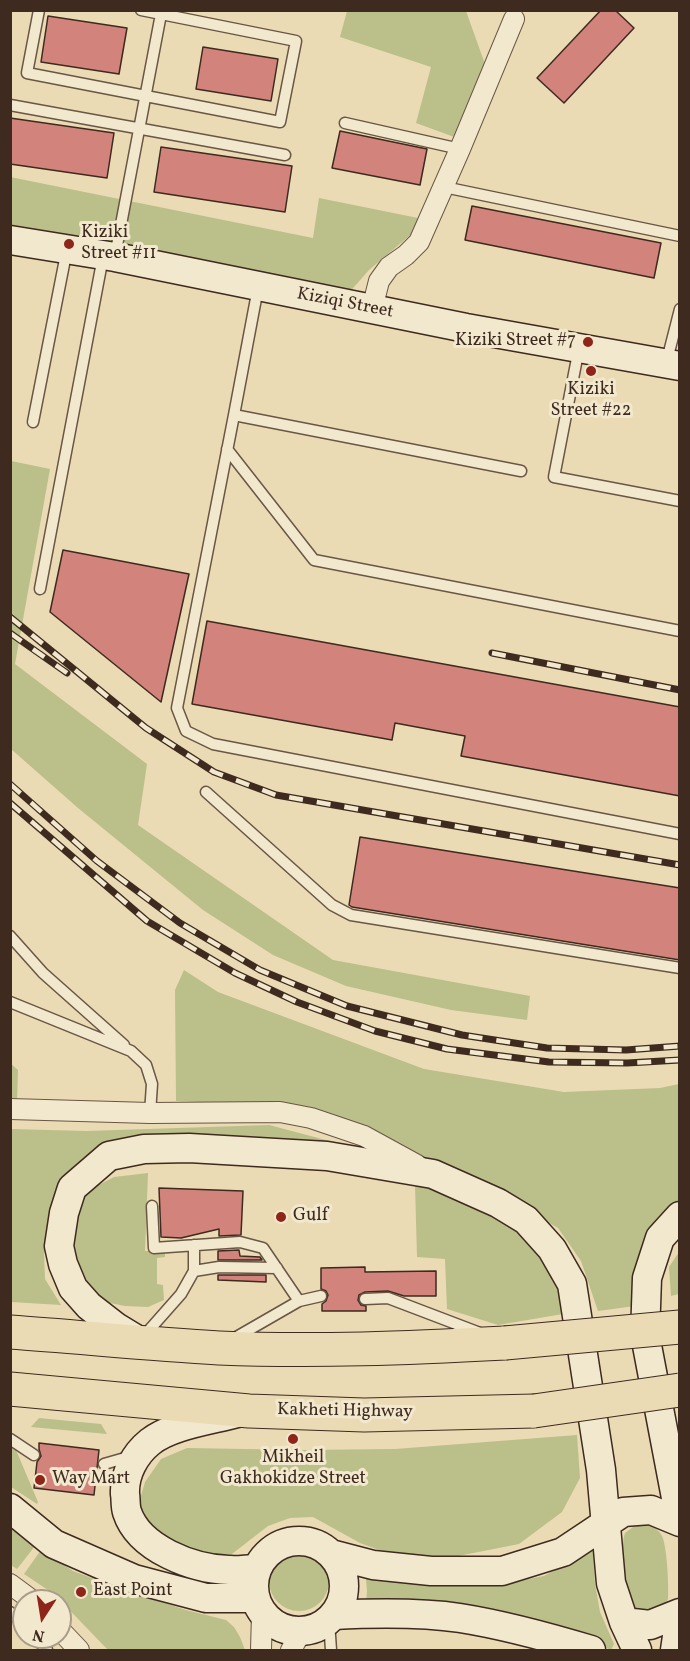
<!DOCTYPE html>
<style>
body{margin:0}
#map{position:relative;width:690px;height:1661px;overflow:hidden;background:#eadbb4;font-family:Vollkorn,serif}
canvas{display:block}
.frame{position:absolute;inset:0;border:12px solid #3e2a1f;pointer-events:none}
.north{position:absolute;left:12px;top:1589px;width:60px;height:60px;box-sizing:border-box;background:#f1e8ce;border:2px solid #a99c88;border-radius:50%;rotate:192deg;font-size:16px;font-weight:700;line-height:24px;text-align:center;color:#3e2a1f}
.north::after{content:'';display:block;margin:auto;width:21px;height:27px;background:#8f2418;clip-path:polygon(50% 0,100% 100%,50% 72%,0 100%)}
</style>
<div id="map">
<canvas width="690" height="1661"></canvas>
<div class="frame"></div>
<div class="north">N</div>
</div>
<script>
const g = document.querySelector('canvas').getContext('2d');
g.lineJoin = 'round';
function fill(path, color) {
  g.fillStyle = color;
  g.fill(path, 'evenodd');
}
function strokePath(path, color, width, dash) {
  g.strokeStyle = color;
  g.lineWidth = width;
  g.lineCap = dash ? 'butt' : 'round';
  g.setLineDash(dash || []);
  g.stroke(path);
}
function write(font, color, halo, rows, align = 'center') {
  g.font = font + ' Vollkorn,serif';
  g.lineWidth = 6;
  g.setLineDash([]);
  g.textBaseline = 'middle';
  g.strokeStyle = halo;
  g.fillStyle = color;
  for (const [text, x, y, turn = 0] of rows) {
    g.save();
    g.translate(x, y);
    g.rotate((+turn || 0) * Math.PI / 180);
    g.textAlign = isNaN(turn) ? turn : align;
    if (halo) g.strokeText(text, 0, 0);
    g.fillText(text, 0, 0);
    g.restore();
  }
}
fill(new Path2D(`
 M 347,11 L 466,11 L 486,67 L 457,138 L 416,123 L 431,67 L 340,37 Z
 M 10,177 L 313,238 L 319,198 L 418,218 L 414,232 L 369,270 L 347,295 L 11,231 Z
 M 11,461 L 50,469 L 15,664 L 147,764 L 138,825 L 333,960 L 530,996 L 527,1020 L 451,1010 L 346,986 L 273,955 L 203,910 L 78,808 L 11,749 Z
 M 184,970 L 218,992 L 424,1069 L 564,1092 L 660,1088 L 679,1084 L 679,1202 L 656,1229 L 635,1306 L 598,1311 L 581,1261 L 558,1228 L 496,1192 L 284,1106 L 176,1101 L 175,990 Z
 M 10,1063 L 18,1070 L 17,1102 L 11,1102 Z
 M 269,1125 L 341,1144 L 195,1138 L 57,1190 L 44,1253 L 45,1279 L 61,1305 L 11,1302 L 10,1129 L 87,1131 Z
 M 148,1173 L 145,1251 L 165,1251 L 165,1257 L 157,1258 L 157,1284 L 163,1285 L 164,1300 L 148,1307 L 125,1306 L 110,1303 L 92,1292 L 79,1276 L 70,1230 L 76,1208 L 87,1191 L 114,1177 Z
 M 415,1184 L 437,1187 L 522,1226 L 557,1281 L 563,1314 L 498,1325 L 447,1309 L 445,1259 L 417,1257 Z
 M 679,1252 L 679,1294 L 671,1296 L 669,1267 Z
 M 39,1418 L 101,1424 L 107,1434 L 31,1427 Z
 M 577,1435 L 580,1478 L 562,1512 L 519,1544 L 453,1557 L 398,1557 L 360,1543 L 313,1517 L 290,1518 L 268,1526 L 232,1554 L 203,1556 L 184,1548 L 149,1526 L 142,1513 L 140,1499 L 145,1482 L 161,1459 L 187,1448 L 303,1450 L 395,1449 Z
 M 10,1447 L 16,1450 L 38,1502 L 37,1504 L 11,1487 Z
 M 10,1524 L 35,1546 L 17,1569 L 11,1565 Z
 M 637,1524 C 647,1524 657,1526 662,1536 C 667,1546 669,1587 668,1599 L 665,1605 L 646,1615 C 643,1613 636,1611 633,1608 C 623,1598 620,1546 625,1533 Z
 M 593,1549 L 595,1584 L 600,1612 L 614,1644 L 611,1650 L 579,1636 L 535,1622 L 462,1603 L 366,1603 L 367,1591 L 366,1579 L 431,1585 L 511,1582 L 544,1576 Z
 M 41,1550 L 73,1571 L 111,1585 L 186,1610 L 226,1620 L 234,1627 L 240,1637 L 245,1650 L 108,1650 L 54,1594 L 24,1574 Z
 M269 1581a30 30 0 1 1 60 0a30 30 0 1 1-60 0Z`), '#bbbf8a');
const building = new Path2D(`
 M 601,10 L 615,10 L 634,28 L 564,103 L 537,78 Z
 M 48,16 L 127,28 L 119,74 L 41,62 Z
 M 203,47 L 278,59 L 271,101 L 196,89 Z
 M 10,118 L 114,133 L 107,178 L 10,164 Z
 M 340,131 L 427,149 L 420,185 L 332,168 Z
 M 161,147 L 292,166 L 285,212 L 154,192 Z
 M 472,206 L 661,243 L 654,278 L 465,240 Z
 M 63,550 L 189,574 L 161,702 L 50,612 Z
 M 207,621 L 680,707 L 680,796 L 461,756 L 465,736 L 395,723 L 392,740 L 192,704 Z
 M 360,837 L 680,888 L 680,960 L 352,907 L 349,905 Z
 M 159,1188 L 243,1191 L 241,1235 L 219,1236 L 219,1229 L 181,1238 L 161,1237 Z
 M 239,1250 L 240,1256 L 260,1257 L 262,1260 L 218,1260 L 218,1251 Z
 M 365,1267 L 365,1272 L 436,1271 L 436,1296 L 404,1296 L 388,1291 L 365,1292 L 359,1295 L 358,1300 L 361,1305 L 366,1306 L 366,1311 L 322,1311 L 322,1304 L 326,1301 L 328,1295 L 326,1291 L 321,1289 L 321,1268 Z
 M 218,1275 L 266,1275 L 266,1282 L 218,1280 Z
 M 39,1443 L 99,1450 L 94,1495 L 34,1488 L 37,1462 L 41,1456 L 39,1449 Z`);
fill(building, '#d1837c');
strokePath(building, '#3e2a1f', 1.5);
const lane = new Path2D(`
 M 39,10 L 27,73 L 280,122 L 296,41 L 141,10
 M 10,105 L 285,155
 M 345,123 L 460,149
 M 444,187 L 680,236
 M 115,256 L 161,14
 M 579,348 L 554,477 L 680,501
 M 666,364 L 680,309
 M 234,415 L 258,288
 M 33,422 L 67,249
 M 227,449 L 314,560 L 680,631
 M 521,471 L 234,415 L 177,708 L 186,731 L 213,744 L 680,834
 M 40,589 L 103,257
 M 206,792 L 332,905 L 351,915 L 680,968
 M 10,936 L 43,973 L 124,1045
 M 10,1002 L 131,1051 L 146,1065 L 152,1084 L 150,1113
 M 152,1206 L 154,1248 L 240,1242 L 263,1248 L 299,1301
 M 194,1245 L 194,1271
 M 365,1299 L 388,1298 L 480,1333
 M 143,1337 L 181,1294 L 194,1271 L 219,1267 L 277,1268
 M 233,1339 L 299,1301 L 321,1296
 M 10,1439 L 34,1455
 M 104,1464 L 132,1456
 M 10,1612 L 24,1624
 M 329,1621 L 331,1650
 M 35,1637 L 47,1650`);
const street = new Path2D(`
 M 372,309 L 379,281 L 389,267 L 406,255 L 419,242 L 460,149 L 514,19
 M 10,1109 L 150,1113 L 280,1112 L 311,1118 L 364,1136 L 417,1165
 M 10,1584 L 33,1601
 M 60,1630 L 79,1650
 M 261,1650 L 262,1613
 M 291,1650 L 301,1632`);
const secondary = new Path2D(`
 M 10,240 L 115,257 L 466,328 L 680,366
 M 680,1216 L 660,1238 L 647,1278 L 645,1335 L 680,1519
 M 139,1341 L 116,1327 L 89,1306 L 73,1288 L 63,1264 L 59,1246 L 64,1213 L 72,1188 L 109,1156 L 144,1149 L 189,1148 L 327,1156 L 433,1174 L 498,1203 L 526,1220 L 552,1249 L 572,1284 L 601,1470 L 611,1583 L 624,1622 L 637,1650
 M 237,1413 C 212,1420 171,1425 150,1442 C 135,1454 124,1474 125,1494 C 126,1499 125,1506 127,1512 C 139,1549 193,1569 229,1570 C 238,1571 247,1569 256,1569
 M 10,1508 L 54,1544 L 134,1579 L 206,1598 L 254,1598
 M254 1586a45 45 0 1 1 90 0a45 45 0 1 1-90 0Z
 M 331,1554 L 373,1565 L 431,1571 L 502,1571 L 563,1552 L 623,1512 L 651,1510 L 680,1522
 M 334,1615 C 375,1613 419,1612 460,1618 C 504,1625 548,1637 591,1650
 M 624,1622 L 650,1625 L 680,1613
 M 675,1650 L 680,1616`);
const highway = new Path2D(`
 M 10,1332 C 80,1337 150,1344 219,1348 C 315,1352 410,1348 505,1343
 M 10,1389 L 249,1411 L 364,1415 L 534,1411`);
strokePath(lane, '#695644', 13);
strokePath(street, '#695644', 22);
strokePath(secondary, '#3e2a1f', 31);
strokePath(highway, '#3e2a1f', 35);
strokePath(lane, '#f1e8ce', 10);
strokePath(street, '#f1e8ce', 20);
strokePath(secondary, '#f1e8ce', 28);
strokePath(highway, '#eadbb4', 33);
const rail = new Path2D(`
 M 10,617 L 146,728 L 214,772 L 276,795 L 680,865
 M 10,633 L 67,673
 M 492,653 L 680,690
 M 10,784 L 97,861 L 180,923 L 260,970 L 347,1006 L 462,1035 L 547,1048 L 626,1050 L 680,1046
 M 10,803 L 147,921 L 235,973 L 297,1002 L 375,1031 L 447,1049 L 549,1062 L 627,1063 L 680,1060`);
strokePath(rail, '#3e2a1f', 7);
strokePath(rail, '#f1e8ce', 4.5, [14]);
const highwayBridge = new Path2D(`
 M 505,1343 L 680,1327
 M 534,1411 L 680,1390`);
strokePath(highwayBridge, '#3e2a1f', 35, []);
strokePath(highwayBridge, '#eadbb4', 33);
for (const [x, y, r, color] of [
 [69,244,6,"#8f2418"],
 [588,342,6,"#8f2418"],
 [591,371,6,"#8f2418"],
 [281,1217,6,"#8f2418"],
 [293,1439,6,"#8f2418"],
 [40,1480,6,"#8f2418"],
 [81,1592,6,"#8f2418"]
]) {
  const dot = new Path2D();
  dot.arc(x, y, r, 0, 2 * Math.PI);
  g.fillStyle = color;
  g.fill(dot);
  strokePath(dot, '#f1e8ce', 2);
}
write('18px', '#3e2a1f', '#f1e8ce', [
 ["Kiziki",81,234],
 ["Street #11",81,255],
 ["Kiziki Street #7",576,342,"right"],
 ["Kiziki",591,391,"center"],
 ["Street #22",591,412,"center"],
 ["Gulf",293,1217],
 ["Mikheil",293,1459,"center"],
 ["Gakhokidze Street",293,1480,"center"],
 ["Way Mart",52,1480],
 ["East Point",93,1592]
], 'left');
write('18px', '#3e2a1f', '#f1e8ce', [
 ["Kiziqi Street",345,304,11],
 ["Kakheti Highway",345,1412,1]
]);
</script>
